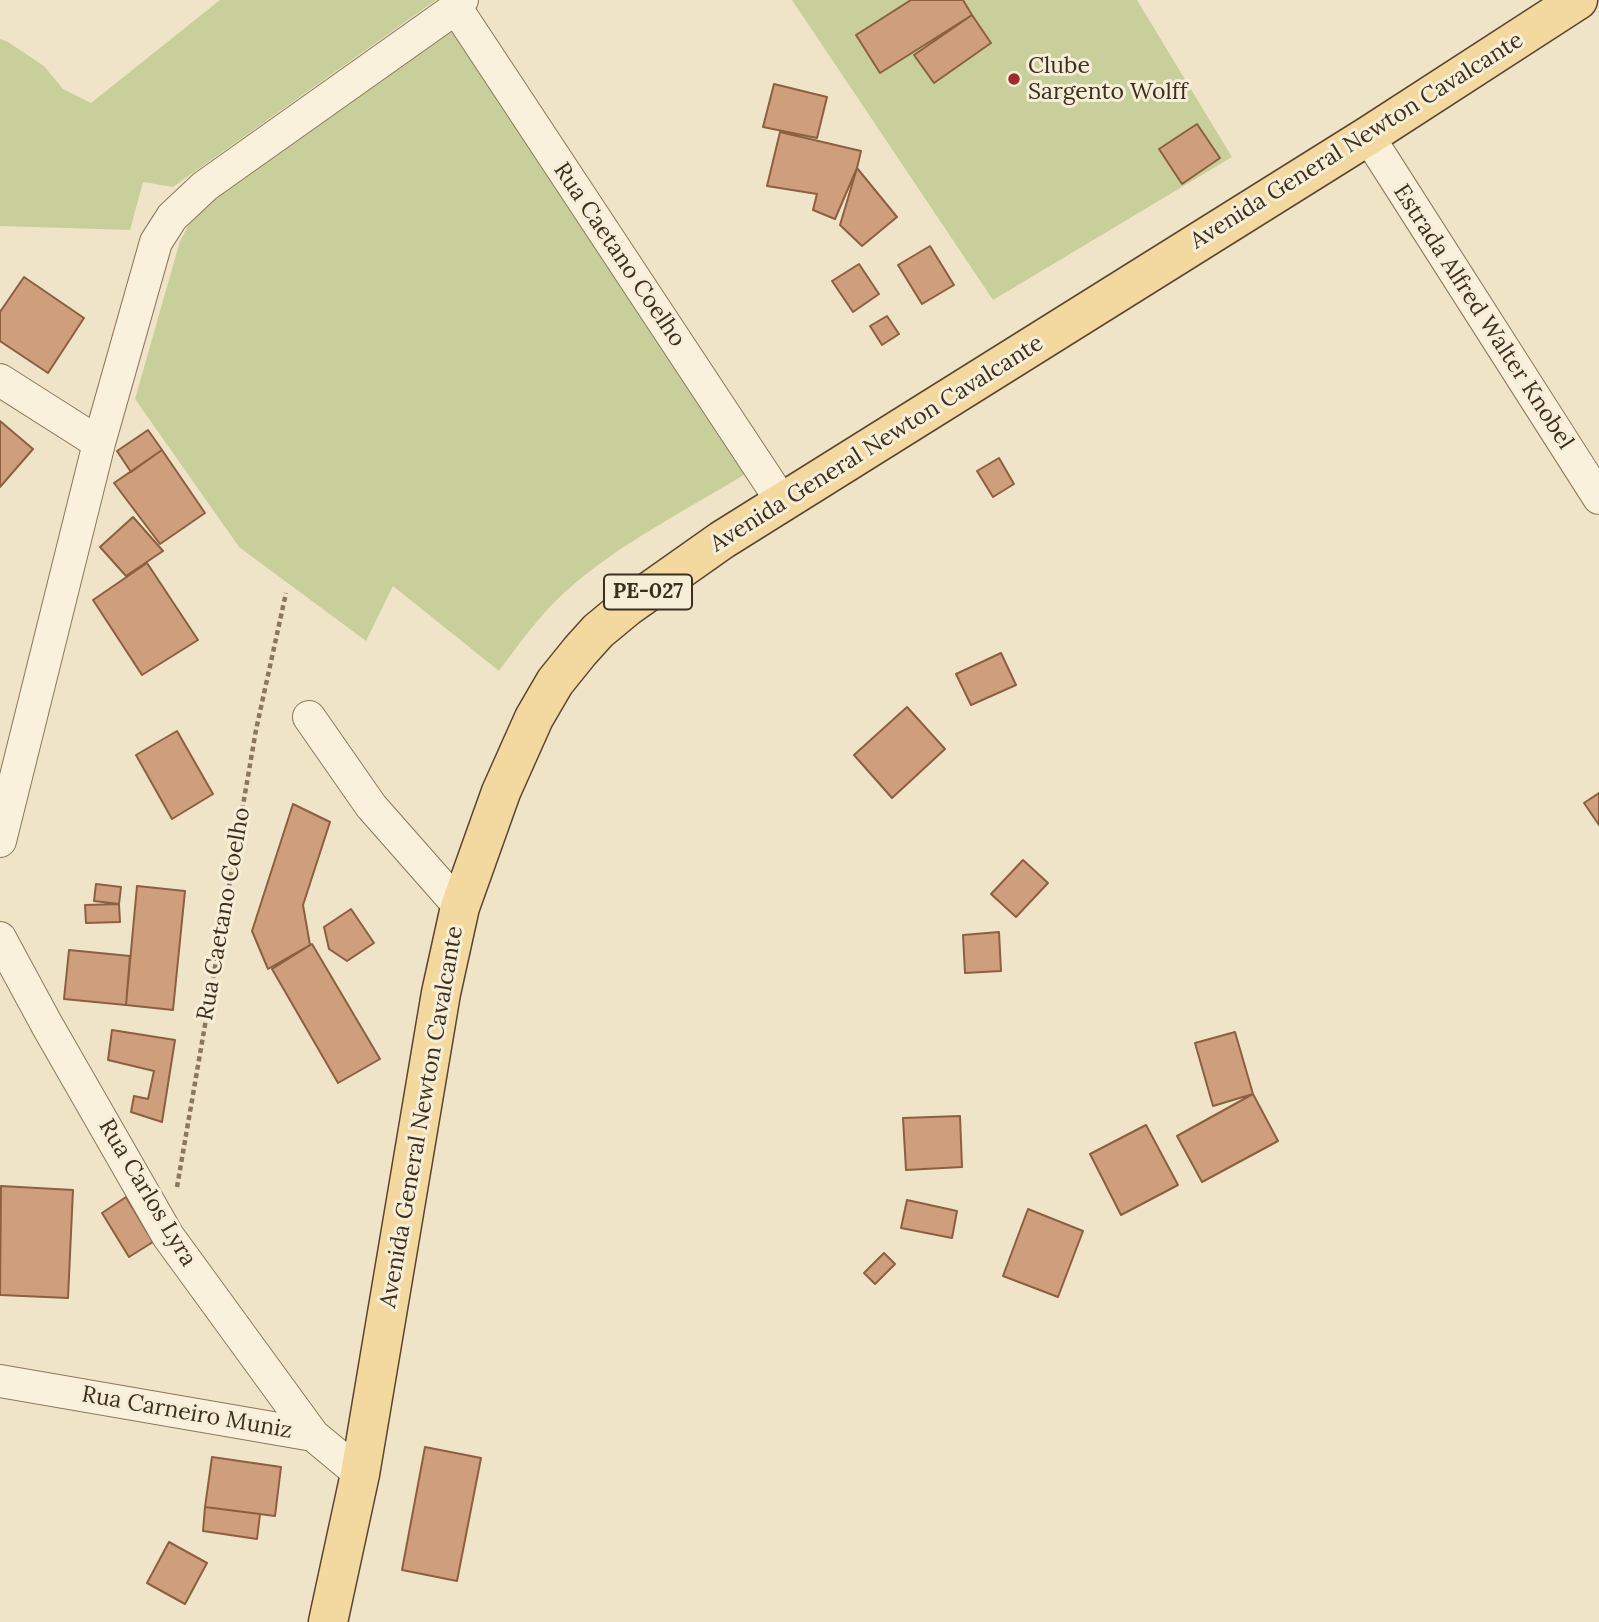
<!DOCTYPE html>
<style>
body{margin:0}
canvas{display:block;background:#f0e4c8}
</style>
<canvas width="1599" height="1622"></canvas>
<script>
const g = document.querySelector('canvas').getContext('2d');
g.lineJoin = 'round';
function fill(path, color) {
  g.fillStyle = color;
  g.fill(path, 'evenodd');
}
function strokePath(path, color, width, dash) {
  g.strokeStyle = color;
  g.lineWidth = width;
  g.lineCap = dash ? 'butt' : 'round';
  g.setLineDash(dash || []);
  g.stroke(path);
}
function write(font, color, halo, rows, align = 'center') {
  g.font = font + ' Lora,serif';
  g.lineWidth = 6;
  g.setLineDash([]);
  g.textBaseline = 'middle';
  g.strokeStyle = halo;
  g.fillStyle = color;
  for (const [text, x, y, turn = 0] of rows) {
    g.save();
    g.translate(x, y);
    g.rotate((+turn || 0) * Math.PI / 180);
    g.textAlign = isNaN(turn) ? turn : align;
    if (halo) g.strokeText(text, 0, 0);
    g.fillText(text, 0, 0);
    g.restore();
  }
}
fill(new Path2D(`
 M 220,0 L 436,0 L 173,187 L 143,182 L 130,230 L 0,226 L 0,39 L 8,42 L 44,66 L 63,89 L 91,103 Z
 M 792,0 L 1137,0 L 1232,157 L 993,300 Z
 M 454,21 L 747,473 C 687,510 616,545 564,593 C 539,616 519,644 499,671 L 393,586 L 366,641 L 239,547 L 135,399 L 180,241 L 196,211 Z`), '#c9cf9b');
const building = new Path2D(`
 M 911,0 L 963,0 L 972,15 L 880,73 L 856,35 Z
 M 972,15 L 991,43 L 934,83 L 914,55 Z
 M 774,84 L 827,97 L 817,138 L 763,127 Z
 M 1197,124 L 1220,158 L 1182,184 L 1159,149 Z
 M 780,132 L 861,151 L 857,168 L 835,219 L 813,210 L 817,194 L 767,186 Z
 M 857,168 L 897,217 L 862,246 L 840,225 Z
 M 930,246 L 954,285 L 922,304 L 898,265 Z
 M 859,264 L 879,294 L 853,312 L 832,281 Z
 M 24,277 L 84,318 L 48,373 L 0,341 L 0,312 Z
 M 887,316 L 899,334 L 882,345 L 870,326 Z
 M 0,421 L 33,449 L 0,487 Z
 M 148,430 L 162,450 L 131,472 L 117,451 Z
 M 162,450 L 205,513 L 160,544 L 114,483 Z
 M 999,458 L 1014,484 L 993,497 L 977,471 Z
 M 133,517 L 163,551 L 126,576 L 100,547 Z
 M 147,563 L 198,640 L 142,675 L 93,600 Z
 M 1001,653 L 1016,685 L 971,705 L 956,674 Z
 M 907,707 L 945,749 L 892,798 L 854,755 Z
 M 177,731 L 213,794 L 172,819 L 136,755 Z
 M 1599,793 L 1599,825 L 1584,803 Z
 M 293,804 L 330,822 L 303,905 L 310,945 L 268,969 L 252,931 Z
 M 1023,860 L 1048,883 L 1016,917 L 991,894 Z
 M 96,884 L 121,887 L 119,904 L 94,901 Z
 M 137,886 L 185,891 L 173,1010 L 126,1005 Z
 M 119,904 L 120,922 L 86,923 L 85,905 Z
 M 351,909 L 374,943 L 347,961 L 329,949 L 324,927 Z
 M 999,932 L 1001,971 L 965,973 L 963,935 Z
 M 312,944 L 380,1059 L 338,1083 L 272,969 Z
 M 69,950 L 130,956 L 126,1005 L 64,999 Z
 M 112,1030 L 175,1040 L 162,1122 L 131,1112 L 134,1096 L 148,1099 L 154,1071 L 108,1060 Z
 M 1235,1032 L 1253,1094 L 1213,1106 L 1195,1043 Z
 M 1253,1094 L 1278,1141 L 1202,1182 L 1177,1136 Z
 M 960,1116 L 962,1167 L 906,1170 L 903,1118 Z
 M 1146,1125 L 1178,1185 L 1121,1215 L 1090,1154 Z
 M 1,1186 L 73,1190 L 68,1298 L 0,1295 Z
 M 126,1197 L 153,1242 L 129,1257 L 102,1213 Z
 M 907,1200 L 957,1211 L 952,1238 L 901,1228 Z
 M 1028,1209 L 1083,1231 L 1058,1297 L 1003,1276 Z
 M 884,1253 L 895,1264 L 875,1284 L 864,1273 Z
 M 425,1447 L 481,1458 L 457,1581 L 402,1570 Z
 M 212,1457 L 281,1467 L 275,1516 L 205,1507 Z
 M 205,1507 L 260,1514 L 257,1539 L 203,1531 Z
 M 169,1542 L 207,1563 L 185,1604 L 147,1583 Z`);
fill(building, '#cf9f7d');
strokePath(building, '#8d5f41', 2);
const street = new Path2D(`
 M 456,8 L 783,503
 M 1368,136 L 1599,498
 M 0,380 L 99,443
 M 309,717 L 371,806 L 460,907
 M 0,841 L 99,443 L 156,242 L 172,217 L 205,186 L 456,8 L 462,0
 M 0,938 L 47,1025 L 168,1236 L 313,1435
 M 0,1381 L 313,1435 L 360,1474`);
const primary = new Path2D(`
 M 328,1622 L 360,1474 L 441,993 L 460,907 L 501,792 L 534,718 L 555,682 L 580,651 L 598,631 L 627,607 L 722,540 L 1368,136 L 1578,0`);
strokePath(street, '#8d765c', 34);
strokePath(primary, '#5b4430', 41);
strokePath(new Path2D(`
 M 177,1187 L 256,730 L 286,593`), '#8d765c', 4.5, [5, 3.5]);
strokePath(street, '#faf1dc', 32);
strokePath(primary, '#f3d9a0', 38);
for (const [x, y, r, color] of [
 [1014,79,7,"#9e2a2b"]
]) {
  const dot = new Path2D();
  dot.arc(x, y, r, 0, 2 * Math.PI);
  g.fillStyle = color;
  g.fill(dot);
  strokePath(dot, '#f7eed8', 2.5);
}
for (const [x, y, w] of [
 [648,592,88]
]) {
  const box = new Path2D();
  box.roundRect(x - w / 2, y - 17.5, w, 35, 5);
  g.fillStyle = '#f7eed8';
  g.fill(box);
  strokePath(box, '#3d2e20', 2);
}
write('bold 21px', '#3d2e20', null, [
 ["PE-027",648,592]
]);
write('23px', '#3d2e20', '#f7eed8', [
 ["Clube",1028,66],
 ["Sargento Wolff",1028,92]
], 'left');
write('23px', '#3d2e20', '#f7eed8', [
 ["Avenida General Newton Cavalcante",1357,141,-32],
 ["Rua Caetano Coelho",619,255,56],
 ["Estrada Alfred Walter Knobel",1483,317,57],
 ["Avenida General Newton Cavalcante",877,444,-32],
 ["Rua Caetano Coelho",224,914,-80],
 ["Avenida General Newton Cavalcante",422,1117,-80],
 ["Rua Carlos Lyra",147,1193,59],
 ["Rua Carneiro Muniz",187,1413,10]
]);
</script>
